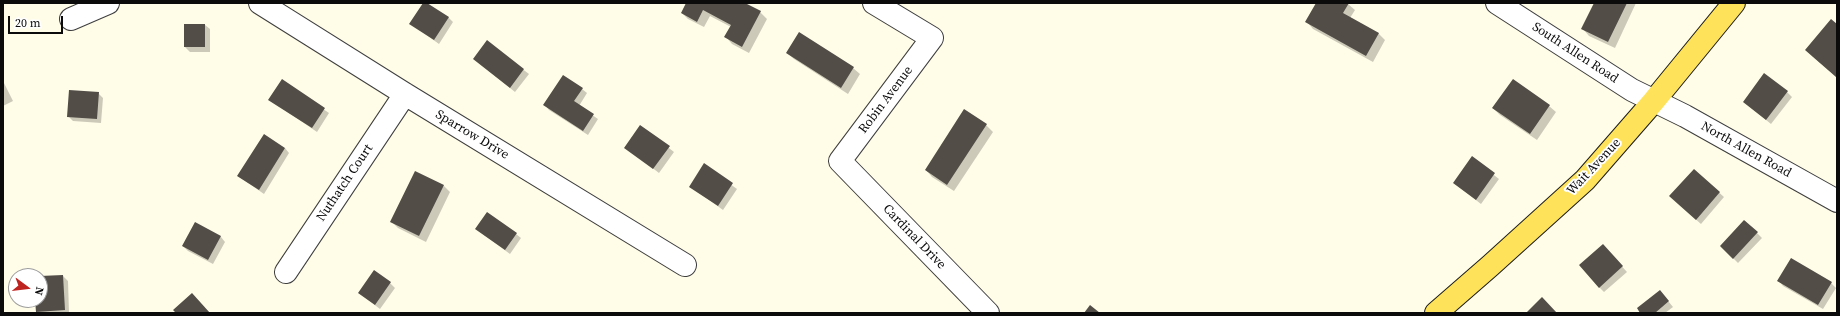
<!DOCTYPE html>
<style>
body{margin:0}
#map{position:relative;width:1840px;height:316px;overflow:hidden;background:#fffce8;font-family:"Source Serif 4",serif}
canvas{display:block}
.frame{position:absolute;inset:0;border:4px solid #0b0b0b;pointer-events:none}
.north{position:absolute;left:8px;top:268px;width:40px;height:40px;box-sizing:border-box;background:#fff;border:1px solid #9d9d9d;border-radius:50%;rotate:105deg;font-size:11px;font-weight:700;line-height:16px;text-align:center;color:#0b0b0b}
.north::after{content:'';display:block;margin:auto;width:14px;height:18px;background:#be231f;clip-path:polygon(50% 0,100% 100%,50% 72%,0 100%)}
.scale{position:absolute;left:8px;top:16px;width:55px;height:18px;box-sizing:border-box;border:2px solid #0b0b0b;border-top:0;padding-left:5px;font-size:12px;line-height:14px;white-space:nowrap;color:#0b0b0b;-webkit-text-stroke:3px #fff;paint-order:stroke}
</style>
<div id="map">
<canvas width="1840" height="316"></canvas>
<div class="frame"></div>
<div class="north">N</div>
<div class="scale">20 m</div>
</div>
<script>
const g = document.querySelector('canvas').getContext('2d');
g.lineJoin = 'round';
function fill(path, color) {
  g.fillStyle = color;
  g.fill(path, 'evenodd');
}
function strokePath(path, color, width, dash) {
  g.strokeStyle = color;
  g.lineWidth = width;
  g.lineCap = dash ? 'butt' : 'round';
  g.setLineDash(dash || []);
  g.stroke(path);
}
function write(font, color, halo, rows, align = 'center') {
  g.font = font + ' "Source Serif 4",serif';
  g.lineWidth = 4;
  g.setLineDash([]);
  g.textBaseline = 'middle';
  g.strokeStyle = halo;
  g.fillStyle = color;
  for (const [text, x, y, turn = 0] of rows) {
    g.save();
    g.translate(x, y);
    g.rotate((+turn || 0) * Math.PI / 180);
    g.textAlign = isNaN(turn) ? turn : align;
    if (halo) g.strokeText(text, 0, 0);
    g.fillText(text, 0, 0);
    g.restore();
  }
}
fill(new Path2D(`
 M 424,3 L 448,17 L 453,22 L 439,44 L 411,24 Z
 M 687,3 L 743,3 L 760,12 L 767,19 L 749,53 L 732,44 L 726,37 L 731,27 L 710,16 L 704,27 L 688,19 L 682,13 Z
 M 1317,3 L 1348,4 L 1355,10 L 1350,18 L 1378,33 L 1385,40 L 1373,62 L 1313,29 L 1307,22 Z
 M 1595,3 L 1636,3 L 1615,48 L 1589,36 L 1583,29 Z
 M 1831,20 L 1837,26 L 1837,77 L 1812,56 Z
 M 185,25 L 205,25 L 210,29 L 210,52 L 190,52 L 185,47 Z
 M 487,42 L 529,74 L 515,92 L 474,59 Z
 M 787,53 L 853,68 L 860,74 L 848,94 L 794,59 Z
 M 3,81 L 13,101 L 3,106 Z
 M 282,81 L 329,113 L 317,132 L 270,100 Z
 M 582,89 L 587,93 L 579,106 L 598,119 L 588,135 L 549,110 L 545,105 Z
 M 1787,92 L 1792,97 L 1771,124 L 1744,102 Z
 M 98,93 L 103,98 L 101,123 L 73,121 L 68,116 Z
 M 1549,106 L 1556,112 L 1537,140 L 1500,115 L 1493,108 Z
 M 986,125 L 993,132 L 954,191 L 932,177 L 926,170 Z
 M 641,126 L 674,152 L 659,173 L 625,147 Z
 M 285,148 L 289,153 L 264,194 L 238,176 Z
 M 1472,158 L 1499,179 L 1481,204 L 1454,183 Z
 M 704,165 L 737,189 L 723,210 L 690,186 Z
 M 1694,170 L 1724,197 L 1701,224 L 1675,201 Z
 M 444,186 L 450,192 L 426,242 L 398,228 L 392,222 Z
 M 1745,221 L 1762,238 L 1738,263 L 1721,246 Z
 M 195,223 L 221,237 L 225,242 L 213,264 L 188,251 L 183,246 Z
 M 476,229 L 516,234 L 521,238 L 510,254 Z
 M 1607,250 L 1627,272 L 1604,292 L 1599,287 Z
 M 63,276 L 68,281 L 69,313 L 39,313 L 37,311 L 36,300 L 40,300 L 40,277 Z
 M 1779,281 L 1831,283 L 1836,288 L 1823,309 L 1783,286 Z
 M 390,283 L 395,288 L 380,309 L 359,293 Z
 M 1664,296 L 1673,307 L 1665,313 L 1642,313 Z`), '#0003');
fill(new Path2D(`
 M 423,3 L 427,3 L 449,17 L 434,40 L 409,24 Z
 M 686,3 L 745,3 L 761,11 L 742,47 L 724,37 L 731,25 L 703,10 L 697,22 L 681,13 Z
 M 1316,3 L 1349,3 L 1343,13 L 1379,33 L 1366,56 L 1305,22 Z
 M 1594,3 L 1627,3 L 1608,42 L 1581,29 Z
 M 1831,19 L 1837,24 L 1836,77 L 1805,50 Z
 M 184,24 L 205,24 L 205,47 L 184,47 Z
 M 799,32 L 854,67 L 841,88 L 786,53 Z
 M 487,40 L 524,69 L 510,88 L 473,59 Z
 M 1764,73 L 1788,91 L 1766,120 L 1743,102 Z
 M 563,75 L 583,88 L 574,101 L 594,114 L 583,131 L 543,105 Z
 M 282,79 L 325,108 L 312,128 L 268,100 Z
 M 1513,79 L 1550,105 L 1530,134 L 1492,108 Z
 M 69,90 L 99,92 L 97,119 L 67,117 Z
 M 964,109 L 987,124 L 947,185 L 925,170 Z
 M 640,125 L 670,146 L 653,169 L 624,148 Z
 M 264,134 L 285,148 L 259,190 L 237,176 Z
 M 1472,156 L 1495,173 L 1476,200 L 1453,183 Z
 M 704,163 L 733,183 L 718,206 L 689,187 Z
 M 1694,169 L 1720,192 L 1696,220 L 1669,196 Z
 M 415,171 L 444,185 L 419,236 L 390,222 Z
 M 487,212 L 517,233 L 505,250 L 475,229 Z
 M 1744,220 L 1758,232 L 1733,259 L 1720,246 Z
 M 195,222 L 221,236 L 208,260 L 182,246 Z
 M 1603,244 L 1623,266 L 1599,288 L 1579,265 Z
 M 1791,258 L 1832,282 L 1818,305 L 1777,281 Z
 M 374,270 L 391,282 L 375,305 L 358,293 Z
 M 63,275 L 65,310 L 36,312 L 35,300 L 40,300 L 40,276 Z
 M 1660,290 L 1669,301 L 1655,313 L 1640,313 L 1637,308 Z
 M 192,293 L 210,313 L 176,313 L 173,310 Z
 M 1542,297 L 1557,313 L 1526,313 Z
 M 1090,305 L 1100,313 L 1084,313 Z`), '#534d47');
const minor = new Path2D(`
 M 260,3 L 405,94 L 685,265
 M 874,3 L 932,38 L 840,161 L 988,313
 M 1497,3 L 1632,90 L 1685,116 L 1837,201
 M 71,19 L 108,3
 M 286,272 L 405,94`);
const major = new Path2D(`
 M 1436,313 L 1490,266 L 1585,180 L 1653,102 L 1734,3`);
strokePath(minor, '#3e3e3e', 24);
strokePath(major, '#1c1c1c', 24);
strokePath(minor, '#fff', 22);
strokePath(major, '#fde25a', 22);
write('13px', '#0b0b0b', '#fff', [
 ["South Allen Road",1575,53,33],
 ["Robin Avenue",886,100,-53],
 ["Sparrow Drive",472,135,31],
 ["North Allen Road",1746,150,29],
 ["Wait Avenue",1594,167,-47],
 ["Nuthatch Court",345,183,-56],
 ["Cardinal Drive",914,237,46]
]);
</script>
